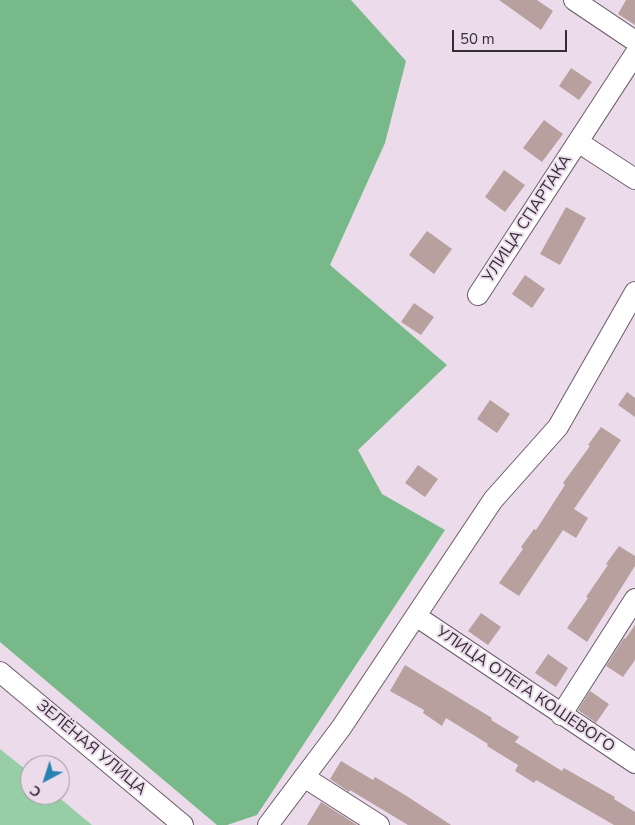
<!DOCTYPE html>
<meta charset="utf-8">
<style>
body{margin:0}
#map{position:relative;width:635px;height:825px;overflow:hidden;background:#ebdbeb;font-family:"Nunito Sans",sans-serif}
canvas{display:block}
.north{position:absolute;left:20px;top:755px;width:50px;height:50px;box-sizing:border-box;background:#ebdbeb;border:1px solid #a296a2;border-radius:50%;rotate:220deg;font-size:14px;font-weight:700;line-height:20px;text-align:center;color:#352e35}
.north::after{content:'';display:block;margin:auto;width:18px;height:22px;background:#2682af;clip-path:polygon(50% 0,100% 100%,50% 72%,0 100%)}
.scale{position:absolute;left:452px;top:30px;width:115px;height:22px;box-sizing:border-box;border:2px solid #352e35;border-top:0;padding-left:6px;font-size:15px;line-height:18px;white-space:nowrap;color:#352e35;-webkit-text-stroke:4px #ebdbeb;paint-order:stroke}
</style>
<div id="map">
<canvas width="635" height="825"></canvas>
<div class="north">С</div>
<div class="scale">50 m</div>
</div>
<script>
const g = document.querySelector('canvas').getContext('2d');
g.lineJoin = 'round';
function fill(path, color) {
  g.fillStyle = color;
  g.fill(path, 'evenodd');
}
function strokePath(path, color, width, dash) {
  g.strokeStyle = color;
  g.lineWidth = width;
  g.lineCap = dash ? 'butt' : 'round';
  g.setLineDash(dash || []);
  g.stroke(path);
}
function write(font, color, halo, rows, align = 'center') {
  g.font = font + ' "Nunito Sans",sans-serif';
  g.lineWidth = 4;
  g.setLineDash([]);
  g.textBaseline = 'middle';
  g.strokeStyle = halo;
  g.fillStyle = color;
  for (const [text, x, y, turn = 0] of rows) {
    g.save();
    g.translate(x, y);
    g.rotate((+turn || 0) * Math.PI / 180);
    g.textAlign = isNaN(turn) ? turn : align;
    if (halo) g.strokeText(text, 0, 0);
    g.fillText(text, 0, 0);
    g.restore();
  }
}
fill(new Path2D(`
 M 0,749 L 30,773 L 30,795 L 56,795 L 92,825 L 0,825 Z`), '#97cea5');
fill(new Path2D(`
 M 0,0 L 351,0 L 406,61 L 385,143 L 330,265 L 447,365 L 358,450 L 382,494 L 445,530 L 257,815 L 227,825 L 217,825 L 0,642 Z`), '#77b989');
fill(new Path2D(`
 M 499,0 L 537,0 L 553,11 L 541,30 Z
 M 626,0 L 635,0 L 635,25 L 618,14 Z
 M 571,68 L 592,82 L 579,100 L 559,86 Z
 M 544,120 L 563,134 L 542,162 L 523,148 Z
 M 504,170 L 525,185 L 505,212 L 485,197 Z
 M 566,207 L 586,218 L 560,265 L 540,254 Z
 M 427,231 L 452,249 L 434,274 L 409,255 Z
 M 525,275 L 545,289 L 532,308 L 512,294 Z
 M 414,303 L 434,317 L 421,335 L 401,322 Z
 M 627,392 L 635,398 L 635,417 L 618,405 Z
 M 490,400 L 510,414 L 497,433 L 477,419 Z
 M 601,427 L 621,440 L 574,509 L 588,518 L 576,538 L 563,530 L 519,596 L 499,583 L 523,549 L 521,547 L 534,529 L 536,530 L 565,485 L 563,483 L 590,446 L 588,445 Z
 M 418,465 L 438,479 L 425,497 L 405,483 Z
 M 619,546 L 635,556 L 635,566 L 587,642 L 567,628 L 588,598 L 586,597 L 608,565 L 606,564 Z
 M 481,613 L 501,627 L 488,645 L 468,631 Z
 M 635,625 L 635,660 L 623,677 L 606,666 L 624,638 L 625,639 Z
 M 548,654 L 568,668 L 556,687 L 535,673 Z
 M 405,665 L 492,718 L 491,720 L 519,737 L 515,742 L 562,771 L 564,768 L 615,797 L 614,799 L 635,812 L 635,825 L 614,825 L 536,780 L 534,783 L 515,771 L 518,765 L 487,746 L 488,744 L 446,718 L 442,726 L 423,713 L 424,710 L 390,691 Z
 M 590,691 L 609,704 L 596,723 L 578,710 Z
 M 341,761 L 373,780 L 375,777 L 405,795 L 451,825 L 408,825 L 350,790 L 349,792 L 330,779 Z
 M 321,802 L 357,825 L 307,825 Z`), '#b8a09e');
const minor = new Path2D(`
 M 574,0 L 635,41
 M 578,142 L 635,179
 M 478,295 L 635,54
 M 416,616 L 635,763
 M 0,672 L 183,825
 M 561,715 L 635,599
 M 304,777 L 379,825
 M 268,825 L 341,728 L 493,500 L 558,427 L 635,292`);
strokePath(minor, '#6a5c6a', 22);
strokePath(minor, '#fff', 20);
write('16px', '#352e35', '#ebdbeb', [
 ["УЛИЦА СПАРТАКА",528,219,-57],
 ["УЛИЦА ОЛЕГА КОШЕВОГО",525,690,34],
 ["ЗЕЛЁНАЯ УЛИЦА",91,748,40]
]);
</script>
